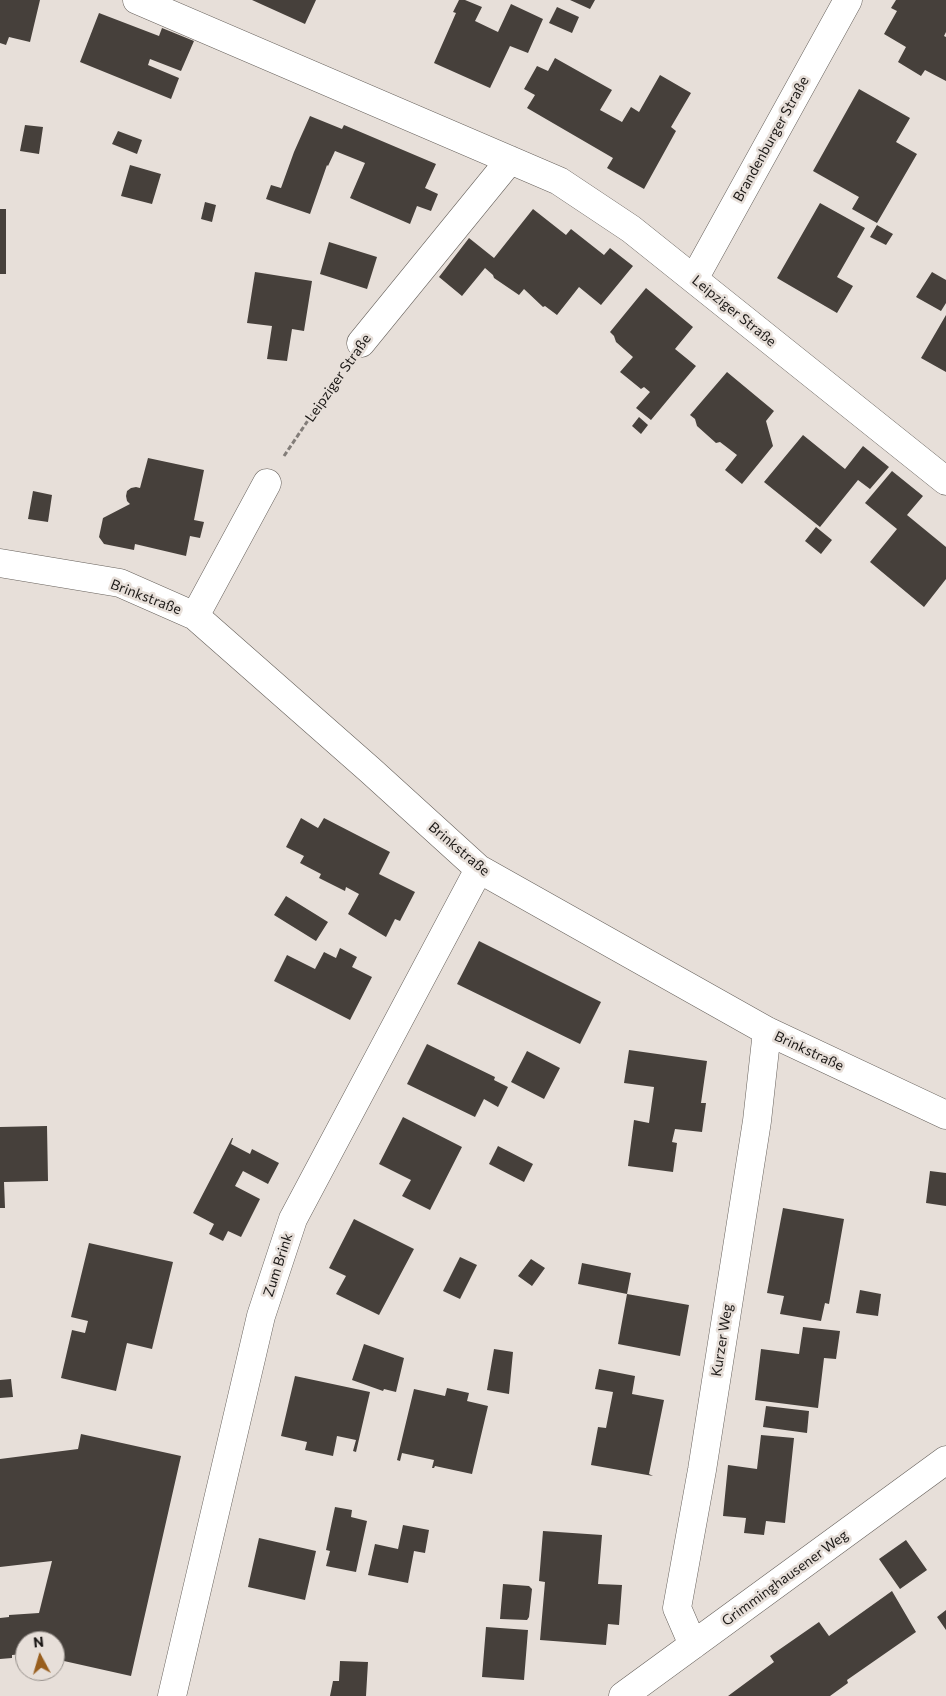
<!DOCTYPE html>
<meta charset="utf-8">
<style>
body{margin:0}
#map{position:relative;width:946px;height:1696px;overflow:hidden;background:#e7dfd9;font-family:Commissioner,sans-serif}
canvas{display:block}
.north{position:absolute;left:15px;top:1631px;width:50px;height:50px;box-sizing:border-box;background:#e7dfd9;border:1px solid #96908b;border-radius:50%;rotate:354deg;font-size:14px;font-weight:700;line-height:20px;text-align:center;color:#1c1917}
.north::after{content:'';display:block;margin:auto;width:18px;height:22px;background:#985e1d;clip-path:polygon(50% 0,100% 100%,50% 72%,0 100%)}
</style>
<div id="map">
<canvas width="946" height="1696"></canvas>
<div class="north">N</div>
</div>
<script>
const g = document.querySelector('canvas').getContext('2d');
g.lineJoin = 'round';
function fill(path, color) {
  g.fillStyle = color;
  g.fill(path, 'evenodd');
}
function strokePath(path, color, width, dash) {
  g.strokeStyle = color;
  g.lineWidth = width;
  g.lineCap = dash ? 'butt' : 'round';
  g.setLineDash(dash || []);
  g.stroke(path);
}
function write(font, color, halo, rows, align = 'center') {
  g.font = font + ' Commissioner,sans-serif';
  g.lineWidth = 5;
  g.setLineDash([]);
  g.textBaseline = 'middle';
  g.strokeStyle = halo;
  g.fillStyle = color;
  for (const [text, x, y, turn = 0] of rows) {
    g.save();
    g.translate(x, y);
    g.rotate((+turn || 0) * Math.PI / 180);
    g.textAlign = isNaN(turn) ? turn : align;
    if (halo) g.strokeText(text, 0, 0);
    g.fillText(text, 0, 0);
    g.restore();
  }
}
fill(new Path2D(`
 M 0,0 L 40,0 L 30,42 L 9,37 L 6,45 L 0,43 Z
 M 252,0 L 316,0 L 305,24 Z
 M 459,0 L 465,0 L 482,7 L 475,21 L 498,32 L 511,4 L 543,19 L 528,53 L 510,46 L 490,88 L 434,63 L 456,13 L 453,12 Z
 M 570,0 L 595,0 L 590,9 Z
 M 896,0 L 946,0 L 946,32 L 944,36 L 946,37 L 946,81 L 925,70 L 921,76 L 898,62 L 906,47 L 884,34 L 897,11 L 891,8 Z
 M 557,7 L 579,17 L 572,33 L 549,23 Z
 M 99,13 L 159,36 L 162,28 L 194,41 L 181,71 L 150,59 L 148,65 L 179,78 L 171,99 L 80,62 Z
 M 555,58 L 612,90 L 600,110 L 622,122 L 631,107 L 639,112 L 660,75 L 691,93 L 671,127 L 676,131 L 644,189 L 607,168 L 613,158 L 527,108 L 535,95 L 524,89 L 537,66 L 548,71 Z
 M 859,89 L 910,118 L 896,142 L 917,154 L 877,223 L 852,209 L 859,197 L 813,171 Z
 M 310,116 L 342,129 L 344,125 L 436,164 L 425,188 L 438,194 L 431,211 L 417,206 L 410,224 L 350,198 L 365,163 L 335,151 L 328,166 L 327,165 L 310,214 L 266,199 L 271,185 L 281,188 L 294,152 Z
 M 25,125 L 43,127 L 39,154 L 20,151 Z
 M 118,131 L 142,140 L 137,154 L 112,144 Z
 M 130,165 L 161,174 L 152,204 L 121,196 Z
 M 205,202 L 216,205 L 212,222 L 201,219 Z
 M 820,203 L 865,228 L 837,277 L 853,286 L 837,313 L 777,278 Z
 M 0,209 L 6,209 L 6,274 L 0,274 Z
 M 533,209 L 566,235 L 571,229 L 604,255 L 610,248 L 633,266 L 601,305 L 579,287 L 557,315 L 545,306 L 543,307 L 524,289 L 519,295 L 494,278 L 493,275 L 485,268 L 462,296 L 439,277 L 469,238 L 494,258 Z
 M 877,225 L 893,234 L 886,245 L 870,237 Z
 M 329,242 L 377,257 L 367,289 L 320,274 Z
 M 255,272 L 312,281 L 304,331 L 292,329 L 287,361 L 267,359 L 272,326 L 247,323 Z
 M 932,272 L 946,280 L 946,303 L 941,311 L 916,297 Z
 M 646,288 L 693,327 L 675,349 L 696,366 L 651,420 L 636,408 L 650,392 L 644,387 L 641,389 L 620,372 L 633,357 L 616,342 L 614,336 L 610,332 Z
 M 946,315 L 946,372 L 921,358 Z
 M 727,372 L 774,411 L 766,421 L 773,446 L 742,484 L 725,470 L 737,455 L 720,442 L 716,443 L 697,426 L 695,419 L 690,415 Z
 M 639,417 L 648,425 L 641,434 L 632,426 Z
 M 803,435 L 845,469 L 863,446 L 889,467 L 870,489 L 858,480 L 820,527 L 764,482 Z
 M 148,458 L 204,470 L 194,520 L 204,522 L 200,538 L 190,536 L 186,556 L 135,544 L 134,550 L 104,544 L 99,537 L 103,518 L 130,504 L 127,501 L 126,496 L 127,491 L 131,488 L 136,487 L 140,488 Z
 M 892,471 L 923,496 L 907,515 L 946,547 L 946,579 L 924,607 L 870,562 L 897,529 L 865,503 Z
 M 33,491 L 52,495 L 48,522 L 28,519 Z
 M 816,527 L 832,540 L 821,554 L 805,541 Z
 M 301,818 L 318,828 L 324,818 L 390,852 L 379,874 L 415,892 L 400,921 L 395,919 L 386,937 L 348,914 L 359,894 L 346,887 L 345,891 L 319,878 L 321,874 L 300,863 L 304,856 L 286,847 Z
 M 286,896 L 328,922 L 316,941 L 274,915 Z
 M 479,941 L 601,1002 L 580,1044 L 457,984 Z
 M 340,948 L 357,957 L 352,967 L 372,977 L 350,1020 L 274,981 L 287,955 L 315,969 L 324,952 L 336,958 Z
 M 427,1044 L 495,1077 L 494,1080 L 508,1087 L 498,1107 L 484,1099 L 475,1117 L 407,1084 Z
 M 629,1050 L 707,1061 L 701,1103 L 706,1103 L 702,1132 L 675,1129 L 672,1142 L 677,1143 L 673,1172 L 628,1166 L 634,1120 L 649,1123 L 654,1087 L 624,1083 Z
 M 527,1051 L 560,1068 L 544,1099 L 511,1082 Z
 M 403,1117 L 462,1147 L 430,1210 L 402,1196 L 411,1180 L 379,1164 Z
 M 47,1126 L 48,1181 L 4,1182 L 5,1208 L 0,1208 L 0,1127 Z
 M 232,1138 L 233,1138 L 231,1144 L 250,1154 L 252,1149 L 279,1163 L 268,1184 L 243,1171 L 235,1186 L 260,1199 L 241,1237 L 228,1231 L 223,1241 L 209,1234 L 214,1224 L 193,1213 Z
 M 498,1146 L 533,1164 L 524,1182 L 489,1164 Z
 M 930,1171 L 946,1173 L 946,1206 L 926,1203 Z
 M 783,1208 L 844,1219 L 829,1304 L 825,1303 L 821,1321 L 780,1314 L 784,1296 L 767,1293 Z
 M 354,1219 L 414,1249 L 379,1315 L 336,1294 L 346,1276 L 329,1268 Z
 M 89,1243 L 173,1262 L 152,1349 L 127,1343 L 116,1391 L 61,1378 L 72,1330 L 85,1333 L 88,1321 L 71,1317 Z
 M 460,1257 L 477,1265 L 460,1299 L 443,1291 Z
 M 531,1259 L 545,1268 L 532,1286 L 518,1276 Z
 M 582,1263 L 631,1273 L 627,1294 L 578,1284 Z
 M 860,1290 L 881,1294 L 878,1316 L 856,1313 Z
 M 627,1294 L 689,1305 L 680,1356 L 618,1344 Z
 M 803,1327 L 840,1331 L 836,1359 L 824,1358 L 818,1408 L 755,1400 L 761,1349 L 799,1354 Z
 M 364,1344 L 404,1358 L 396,1392 L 384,1389 L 383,1391 L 352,1380 Z
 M 494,1349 L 513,1352 L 509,1394 L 487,1390 Z
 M 599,1369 L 635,1376 L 632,1394 L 664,1400 L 649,1474 L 653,1476 L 591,1465 L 598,1427 L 606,1428 L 613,1392 L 595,1389 Z
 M 295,1376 L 370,1392 L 356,1452 L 353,1451 L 356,1440 L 337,1436 L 333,1456 L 305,1450 L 307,1442 L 281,1436 Z
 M 11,1379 L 13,1397 L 0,1398 L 0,1380 Z
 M 447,1388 L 469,1393 L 467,1401 L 488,1406 L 472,1474 L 435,1466 L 434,1468 L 432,1468 L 434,1460 L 402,1453 L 400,1461 L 397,1460 L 414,1389 L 445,1396 Z
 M 766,1406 L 809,1411 L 807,1433 L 763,1427 Z
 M 81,1434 L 181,1456 L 131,1676 L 55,1659 L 55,1641 L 25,1641 L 25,1654 L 12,1655 L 12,1658 L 0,1659 L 0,1618 L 9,1617 L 9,1615 L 39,1613 L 52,1561 L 0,1567 L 0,1459 L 78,1449 Z
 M 761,1435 L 794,1438 L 785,1523 L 766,1521 L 764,1535 L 744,1533 L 746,1518 L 723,1516 L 728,1465 L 757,1469 Z
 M 335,1507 L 352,1510 L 351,1517 L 367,1521 L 356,1572 L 326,1566 L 330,1551 L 326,1550 Z
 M 403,1525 L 429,1530 L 425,1553 L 414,1551 L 408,1583 L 368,1575 L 375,1544 L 398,1549 Z
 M 543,1531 L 602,1535 L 598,1584 L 622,1585 L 619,1625 L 608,1624 L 606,1645 L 540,1640 L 545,1582 L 539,1581 Z
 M 259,1538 L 316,1551 L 305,1600 L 248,1587 Z
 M 906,1540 L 927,1570 L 900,1589 L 879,1559 Z
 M 503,1584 L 529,1586 L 532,1589 L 529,1617 L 527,1620 L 500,1619 Z
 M 892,1591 L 916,1632 L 847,1680 L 848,1683 L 830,1696 L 728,1696 L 774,1662 L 770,1656 L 819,1622 L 829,1636 Z
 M 946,1610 L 946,1630 L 937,1617 Z
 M 486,1627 L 528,1630 L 524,1680 L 482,1677 Z
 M 340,1661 L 368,1662 L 366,1696 L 330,1696 L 333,1681 L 339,1681 Z`), '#46403b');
const street = new Path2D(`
 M 137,0 L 559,181 L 631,229 L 946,481
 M 694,279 L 848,0
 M 361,343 L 510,160
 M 0,563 L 120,583 L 195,616 L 370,770 L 479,869 L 767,1031 L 946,1115
 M 195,616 L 267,483
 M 693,1645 L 677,1608 L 702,1470 L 757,1121 L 767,1031
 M 172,1696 L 261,1316 L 293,1219 L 479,869
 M 623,1696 L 946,1460`);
strokePath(street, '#66605b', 29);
strokePath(new Path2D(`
 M 284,456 L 342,370`), '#837d79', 3, [5, 2.5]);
strokePath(street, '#fff', 28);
write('14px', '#1c1917', '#e7dfd9', [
 ["Brandenburger Straße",771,139,-61],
 ["Leipziger Straße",734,311,39],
 ["Leipziger Straße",338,378,-55],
 ["Brinkstraße",146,597,21],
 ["Brinkstraße",459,849,40],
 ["Brinkstraße",809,1051,25],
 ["Zum Brink",278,1265,-72],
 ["Kurzer Weg",722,1340,-81],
 ["Grimminghausener Weg",785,1578,-36]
]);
</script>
